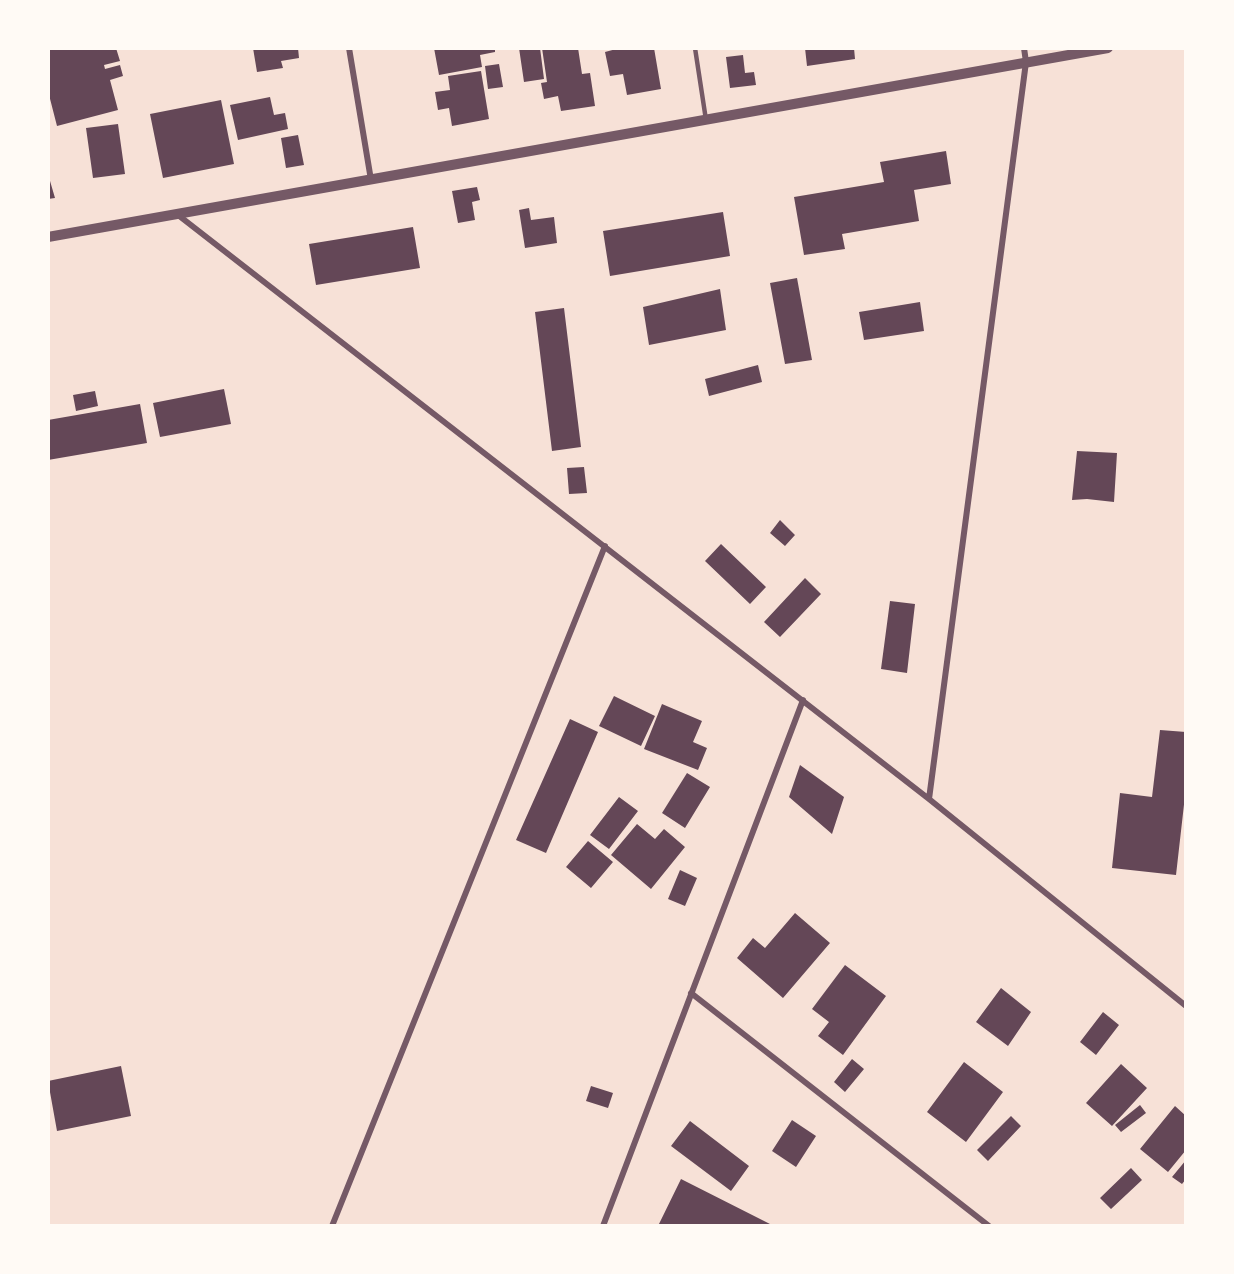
<!DOCTYPE html>
<style>
body{margin:0}
#map{position:relative;width:1234px;height:1274px;overflow:hidden;background:#f7e1d7;font-family:Rubik,sans-serif}
canvas{display:block}
.frame{position:absolute;inset:0;border:50px solid #fffaf5;pointer-events:none}
</style>
<div id="map">
<canvas width="1234" height="1274"></canvas>
<div class="frame"></div>
</div>
<script>
const g = document.querySelector('canvas').getContext('2d');
g.lineJoin = 'round';
function fill(path, color) {
  g.fillStyle = color;
  g.fill(path, 'evenodd');
}
function strokePath(path, color, width, dash) {
  g.strokeStyle = color;
  g.lineWidth = width;
  g.lineCap = dash ? 'butt' : 'round';
  g.setLineDash(dash || []);
  g.stroke(path);
}
fill(new Path2D(`
 M 48,48 L 116,48 L 120,61 L 104,65 L 105,69 L 120,65 L 123,76 L 110,80 L 118,110 L 57,126 L 48,91 Z
 M 253,48 L 298,48 L 299,58 L 281,61 L 283,68 L 257,72 Z
 M 434,48 L 495,48 L 495,52 L 480,55 L 482,67 L 439,75 Z
 M 519,48 L 540,48 L 544,79 L 524,82 Z
 M 542,48 L 578,48 L 582,74 L 590,73 L 595,106 L 561,111 L 558,96 L 544,99 L 541,83 L 547,82 Z
 M 620,48 L 654,48 L 661,89 L 627,95 L 623,74 L 610,76 L 605,52 Z
 M 805,48 L 854,48 L 855,59 L 807,66 Z
 M 743,55 L 745,73 L 754,72 L 756,85 L 730,88 L 726,57 Z
 M 499,64 L 503,87 L 488,89 L 485,66 Z
 M 481,71 L 489,119 L 452,126 L 449,108 L 438,110 L 435,92 L 450,90 L 448,76 Z
 M 270,97 L 274,115 L 285,113 L 288,129 L 238,140 L 230,105 Z
 M 221,100 L 234,164 L 163,178 L 150,114 Z
 M 118,124 L 125,174 L 93,178 L 86,128 Z
 M 298,135 L 304,165 L 286,168 L 281,138 Z
 M 946,151 L 951,184 L 914,190 L 919,221 L 842,234 L 845,249 L 804,255 L 794,197 L 884,182 L 880,162 Z
 M 48,174 L 55,198 L 48,199 Z
 M 477,187 L 480,200 L 472,202 L 475,220 L 458,223 L 452,191 Z
 M 529,208 L 531,220 L 554,217 L 557,243 L 525,248 L 519,210 Z
 M 723,212 L 730,256 L 610,276 L 603,231 Z
 M 413,227 L 420,268 L 316,285 L 309,244 Z
 M 797,278 L 812,360 L 785,364 L 770,283 Z
 M 720,289 L 726,330 L 649,345 L 643,307 Z
 M 920,302 L 924,331 L 864,340 L 859,312 Z
 M 564,308 L 581,447 L 552,451 L 535,312 Z
 M 758,365 L 762,382 L 709,396 L 705,379 Z
 M 224,389 L 231,424 L 160,437 L 153,403 Z
 M 95,391 L 98,406 L 76,411 L 73,395 Z
 M 140,404 L 147,443 L 48,460 L 48,420 Z
 M 1077,451 L 1117,453 L 1114,502 L 1087,499 L 1072,500 Z
 M 584,467 L 587,493 L 569,494 L 567,468 Z
 M 780,520 L 795,535 L 785,546 L 770,533 Z
 M 721,544 L 766,587 L 750,604 L 705,561 Z
 M 805,578 L 821,594 L 780,637 L 764,622 Z
 M 890,601 L 915,604 L 907,673 L 881,669 Z
 M 614,696 L 655,716 L 641,746 L 599,726 Z
 M 662,704 L 702,721 L 693,742 L 707,748 L 698,770 L 644,749 Z
 M 570,719 L 598,732 L 546,853 L 516,840 Z
 M 1160,730 L 1186,732 L 1186,787 L 1176,875 L 1112,868 L 1120,793 L 1152,797 Z
 M 800,765 L 844,797 L 832,834 L 789,797 Z
 M 687,773 L 710,787 L 685,828 L 662,813 Z
 M 619,797 L 638,811 L 609,849 L 590,835 Z
 M 637,824 L 655,839 L 664,829 L 685,847 L 651,889 L 611,855 Z
 M 588,841 L 613,862 L 591,888 L 566,867 Z
 M 680,870 L 697,878 L 685,906 L 668,899 Z
 M 795,913 L 830,943 L 783,998 L 737,958 L 753,938 L 765,948 Z
 M 845,965 L 886,996 L 843,1055 L 818,1036 L 829,1022 L 812,1009 Z
 M 1001,988 L 1031,1012 L 1008,1046 L 976,1022 Z
 M 1103,1012 L 1119,1025 L 1096,1055 L 1080,1042 Z
 M 852,1059 L 864,1069 L 845,1092 L 834,1082 Z
 M 964,1062 L 1003,1092 L 966,1142 L 927,1112 Z
 M 1121,1064 L 1147,1088 L 1112,1126 L 1086,1103 Z
 M 121,1066 L 131,1116 L 57,1131 L 48,1081 Z
 M 591,1086 L 613,1093 L 608,1108 L 586,1101 Z
 M 1140,1105 L 1146,1113 L 1121,1132 L 1115,1125 Z
 M 1175,1106 L 1186,1116 L 1186,1150 L 1168,1172 L 1140,1149 Z
 M 1011,1116 L 1021,1126 L 988,1161 L 977,1150 Z
 M 792,1120 L 816,1136 L 796,1167 L 772,1151 Z
 M 690,1121 L 749,1166 L 731,1191 L 671,1146 Z
 M 1186,1160 L 1186,1179 L 1182,1184 L 1172,1177 Z
 M 1131,1168 L 1142,1180 L 1111,1209 L 1100,1198 Z
 M 681,1179 L 770,1224 L 769,1226 L 658,1226 Z`), '#644757');
strokePath(new Path2D(`
 M 695,48 L 706,120`), '#755966', 4.5);
strokePath(new Path2D(`
 M 349,48 L 371,180
 M 178,215 L 929,799 L 1186,1006
 M 929,799 L 1026,62 L 1024,48
 M 691,993 L 989,1226
 M 332,1226 L 605,546
 M 603,1226 L 803,700`), '#755966', 6);
strokePath(new Path2D(`
 M 48,237 L 1108,48`), '#755966', 10);
</script>
